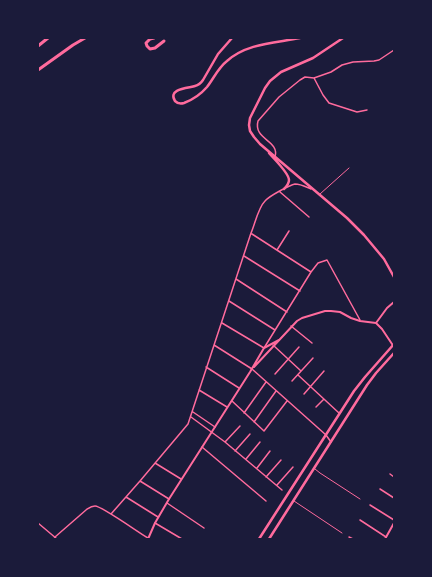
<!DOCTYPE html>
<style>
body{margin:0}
#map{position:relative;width:432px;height:577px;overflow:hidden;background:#1b1b3a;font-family:Barlow,sans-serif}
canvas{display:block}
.frame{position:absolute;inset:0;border:39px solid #1b1b3a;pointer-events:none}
</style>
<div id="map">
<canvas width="432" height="577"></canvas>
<div class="frame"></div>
</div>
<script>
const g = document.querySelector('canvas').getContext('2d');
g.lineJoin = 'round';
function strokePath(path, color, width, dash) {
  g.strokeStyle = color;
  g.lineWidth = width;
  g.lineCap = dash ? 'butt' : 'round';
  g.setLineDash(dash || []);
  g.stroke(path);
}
strokePath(new Path2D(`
 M 320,194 L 349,168
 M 315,469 L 320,473 L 360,499
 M 294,501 L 342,533`), '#ff6b9d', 1);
strokePath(new Path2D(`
 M 314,78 L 323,95 L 329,103 L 357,112 L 367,110
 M 275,157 C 280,140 253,140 258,121 L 279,97 L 300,80 L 305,77 L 314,78 L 331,72 L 342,65 L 353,62 L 374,61 L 379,60 L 394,50
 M 280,192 L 309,217
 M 252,234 L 311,272
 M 277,250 L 289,231
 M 244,256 L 300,291
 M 236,279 L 287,312
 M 229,301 L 275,330
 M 222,323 L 264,348 L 311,272 L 318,263 L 327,260 L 360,320
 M 291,326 L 312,343
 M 214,345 L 252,369 L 326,435 L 331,442
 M 273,345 L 301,371
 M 206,367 L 239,388
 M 275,374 L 299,347
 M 298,375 L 339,413
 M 292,381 L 313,358
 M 199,390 L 227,407
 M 304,394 L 324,371
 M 232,401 L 264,431 L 287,401
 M 316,407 L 324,399
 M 193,412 L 215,427
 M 244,413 L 266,382
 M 191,417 L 225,442 L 282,490
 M 254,422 L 276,391
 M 225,442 L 240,426
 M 202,447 L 266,501
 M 235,451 L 250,434
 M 246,459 L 260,442
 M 155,463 L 181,479
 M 257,468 L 270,451
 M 390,474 L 394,477
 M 266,477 L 281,460
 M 140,481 L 169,499
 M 277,485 L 293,467
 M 380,489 L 394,498
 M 126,497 L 158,517
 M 167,503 L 204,528
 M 370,505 L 394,520
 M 111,514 L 140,481 L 188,424 L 251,233 C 255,224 258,208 265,201 C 269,196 290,185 295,184 C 301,184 306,187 311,189
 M 360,520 L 386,537
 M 38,523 L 57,539
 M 155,523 L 182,539
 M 349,537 L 353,539
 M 54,539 L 55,537 L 86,510 C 89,508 91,506 95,506 C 102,506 139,533 148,538`), '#ff6b9d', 1.5);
strokePath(new Path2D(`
 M 376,323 L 387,308 L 394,302
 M 254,367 L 297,321 L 302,318 L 325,311 L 331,311 L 340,312 L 351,318 L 360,321 L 376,323 L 382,329 L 394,347
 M 148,539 L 155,523 L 169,499 L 250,372 L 264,348 L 279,340
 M 385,539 L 394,523`), '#ff6b9d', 2);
strokePath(new Path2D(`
 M 232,38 L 218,54 L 203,80 C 201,83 199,85 195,86 C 190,88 167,88 175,101 C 178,104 181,104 184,103 C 192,100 201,94 207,87 C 214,78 218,68 227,61 C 247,43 276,43 300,38
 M 343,38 L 313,58 L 281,72 L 270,81 L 265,88 L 250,118 L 249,125 L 250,131 L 254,137 L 260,144 L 347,218 L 364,235 L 384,259 L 394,277
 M 269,153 C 274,159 289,173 289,180 C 289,184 286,187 284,189
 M 259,539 L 354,391 L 365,377 L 394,344
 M 269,539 L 367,385 L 376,373 L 394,353`), '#ff6b9d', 2.5);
strokePath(new Path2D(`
 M 154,38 L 150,39 L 146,43 L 147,46 L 150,49 L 155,48 L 164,41
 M 38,46 L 48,38
 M 38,70 L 73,45 L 85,38`), '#ff6b9d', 3);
</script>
